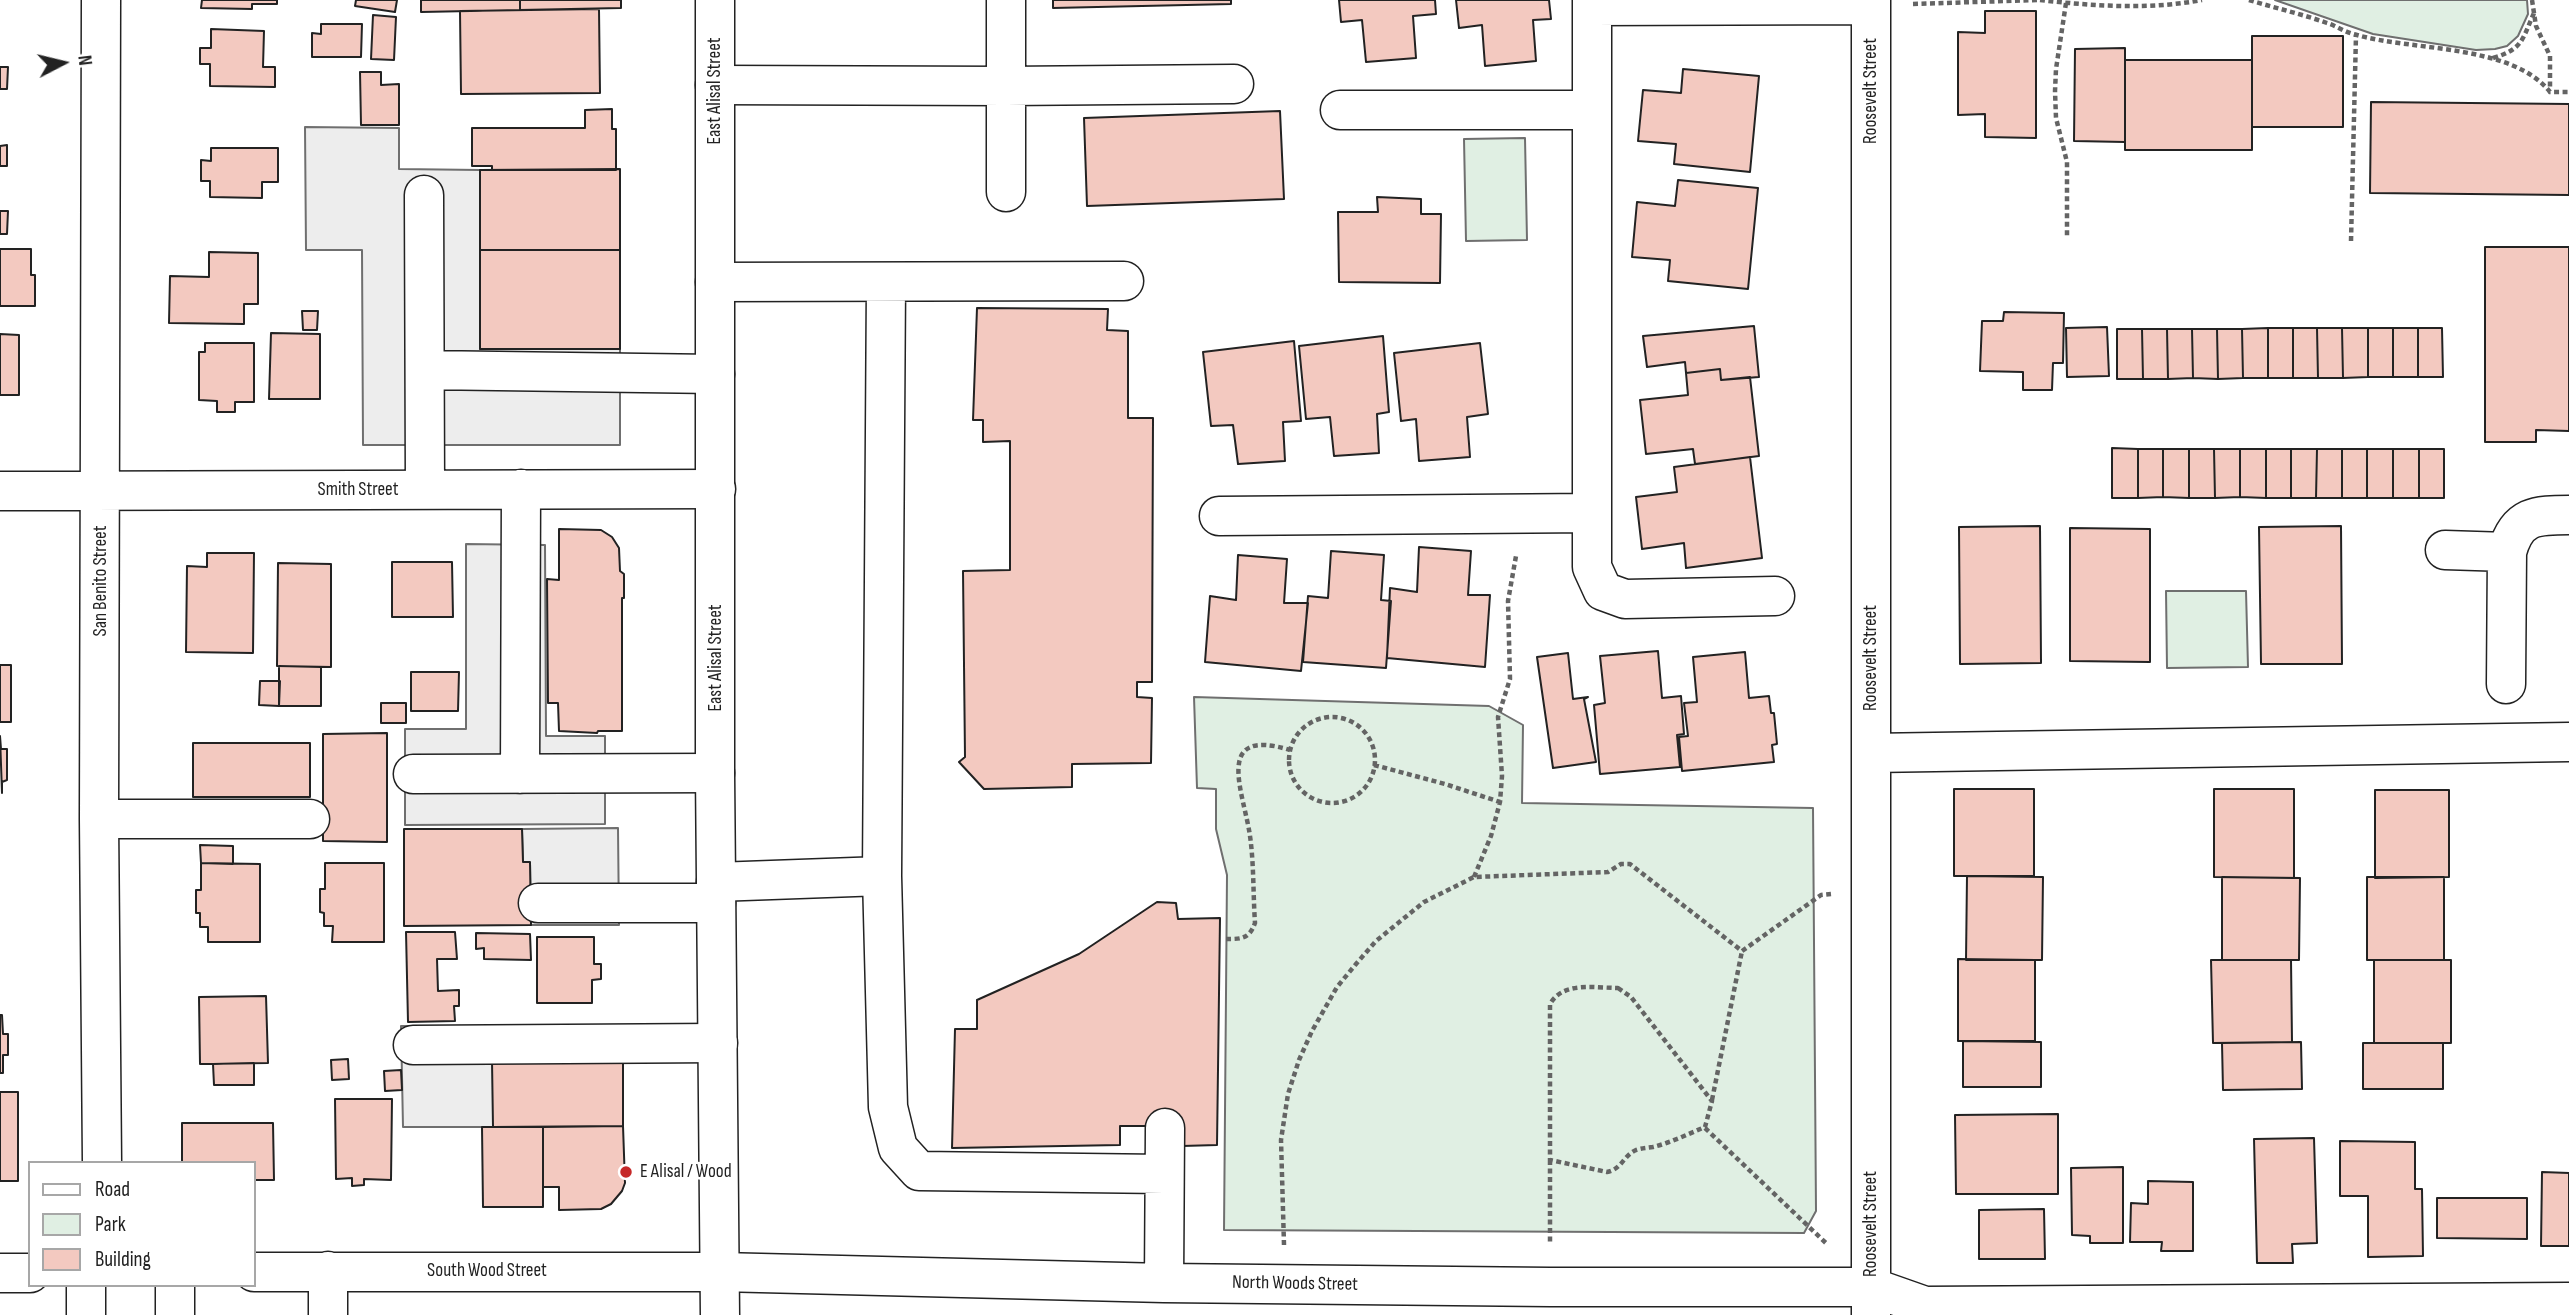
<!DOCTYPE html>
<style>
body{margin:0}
#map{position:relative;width:2569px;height:1315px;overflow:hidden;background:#fff;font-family:"Sofia Sans Condensed",sans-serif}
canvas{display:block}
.legend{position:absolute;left:28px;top:1161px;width:228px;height:126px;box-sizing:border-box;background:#fff;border:2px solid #a7a7a7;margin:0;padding:9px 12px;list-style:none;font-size:21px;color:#222}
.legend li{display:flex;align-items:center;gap:14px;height:35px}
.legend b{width:35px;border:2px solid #a7a7a7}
.north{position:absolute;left:28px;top:28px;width:70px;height:70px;-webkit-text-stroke:5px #fff;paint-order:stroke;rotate:83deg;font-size:19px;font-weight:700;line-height:28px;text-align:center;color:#222}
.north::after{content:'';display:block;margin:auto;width:24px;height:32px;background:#222;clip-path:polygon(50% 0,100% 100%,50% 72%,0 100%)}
</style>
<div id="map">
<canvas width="2569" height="1315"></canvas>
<ul class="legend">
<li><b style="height:9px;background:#fff"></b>Road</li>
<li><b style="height:19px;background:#e0efe3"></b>Park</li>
<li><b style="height:19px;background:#f3c9c0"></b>Building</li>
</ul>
<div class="north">N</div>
</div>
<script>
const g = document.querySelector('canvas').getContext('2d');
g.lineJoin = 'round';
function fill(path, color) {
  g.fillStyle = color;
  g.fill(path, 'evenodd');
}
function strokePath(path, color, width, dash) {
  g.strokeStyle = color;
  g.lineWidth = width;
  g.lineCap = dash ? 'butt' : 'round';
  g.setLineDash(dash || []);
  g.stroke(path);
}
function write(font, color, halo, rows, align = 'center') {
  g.font = font + ' "Sofia Sans Condensed",sans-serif';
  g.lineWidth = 5;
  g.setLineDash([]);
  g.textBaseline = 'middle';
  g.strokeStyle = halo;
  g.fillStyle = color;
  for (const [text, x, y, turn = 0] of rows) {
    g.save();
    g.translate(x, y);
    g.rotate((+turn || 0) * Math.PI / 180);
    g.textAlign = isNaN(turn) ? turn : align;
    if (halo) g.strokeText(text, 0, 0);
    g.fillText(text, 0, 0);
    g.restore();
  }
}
const green = new Path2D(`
 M 2275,0 L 2527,0 L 2528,14 L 2518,36 L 2507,46 L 2495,49 L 2476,50 L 2373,34 Z
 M 1525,138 L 1527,240 L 1466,241 L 1464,139 Z
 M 2166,591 L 2246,591 L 2248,667 L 2167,668 Z
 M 1194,697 L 1489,706 L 1523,725 L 1522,803 L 1813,808 L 1816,1211 L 1804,1233 L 1224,1230 L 1227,875 L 1216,829 L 1216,789 L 1197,788 Z`);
fill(green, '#e0efe3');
strokePath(green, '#6f6f6f', 2);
const parking = new Path2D(`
 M 305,127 L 399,128 L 399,169 L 480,170 L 480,349 L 620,349 L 620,445 L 363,445 L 362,250 L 306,250 Z
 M 466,544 L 545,545 L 546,736 L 605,736 L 605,824 L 405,825 L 405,729 L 466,729 Z
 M 618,828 L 619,925 L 531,925 L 530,863 L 523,862 L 522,829 Z
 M 401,1026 L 493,1027 L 493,1127 L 403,1127 Z`);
fill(parking, '#ededed');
strokePath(parking, '#6f6f6f', 2);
const building = new Path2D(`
 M 202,0 L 277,0 L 277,4 L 252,4 L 252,9 L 201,8 Z
 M 356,0 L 397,0 L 395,12 L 355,6 Z
 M 421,0 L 520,0 L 520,10 L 421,12 Z
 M 520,0 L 621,0 L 621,8 L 520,10 Z
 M 1053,0 L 1231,0 L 1231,4 L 1053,8 Z
 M 1339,0 L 1435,0 L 1436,14 L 1413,16 L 1416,58 L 1366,62 L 1362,20 L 1341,22 Z
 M 1456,0 L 1549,0 L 1551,19 L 1533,20 L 1536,61 L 1485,66 L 1482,25 L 1459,28 Z
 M 599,9 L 600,93 L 461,94 L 460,11 Z
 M 1985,11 L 2036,11 L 2036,138 L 1985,137 L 1985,114 L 1958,115 L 1958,32 L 1985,33 Z
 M 373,15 L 396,17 L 394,60 L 371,59 Z
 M 321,24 L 362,24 L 361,57 L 312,57 L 312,33 L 321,34 Z
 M 211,29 L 264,31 L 263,67 L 275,67 L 275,87 L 210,86 L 210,64 L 200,64 L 200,48 L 211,48 Z
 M 2252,36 L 2343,36 L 2343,127 L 2252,127 Z
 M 2125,48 L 2125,142 L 2074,141 L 2075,49 Z
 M 2125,60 L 2252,60 L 2252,150 L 2125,150 Z
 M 0,67 L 8,67 L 7,89 L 0,89 Z
 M 1683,69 L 1759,76 L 1750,172 L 1674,164 L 1676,144 L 1638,141 L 1643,90 L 1681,93 Z
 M 360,72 L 381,72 L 381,85 L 399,84 L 399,125 L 361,125 Z
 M 2371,102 L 2569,104 L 2569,195 L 2370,193 Z
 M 612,109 L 612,129 L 616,129 L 616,170 L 492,170 L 492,166 L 472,166 L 472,128 L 585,128 L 585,110 Z
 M 1280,111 L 1284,199 L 1087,206 L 1084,118 Z
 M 7,145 L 7,166 L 0,166 L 0,146 Z
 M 211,148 L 278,148 L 278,182 L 262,182 L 262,198 L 210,197 L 210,181 L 201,181 L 201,160 L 211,161 Z
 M 620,169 L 620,250 L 480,250 L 480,170 Z
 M 1678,180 L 1758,188 L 1748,289 L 1668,281 L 1670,260 L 1632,257 L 1637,202 L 1675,206 Z
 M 1377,197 L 1421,199 L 1421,214 L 1441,214 L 1440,283 L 1339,282 L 1338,212 L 1378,212 Z
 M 0,211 L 8,211 L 7,234 L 0,234 Z
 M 2485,247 L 2569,247 L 2569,431 L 2536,430 L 2536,442 L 2485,442 Z
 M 0,249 L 31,249 L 31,275 L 35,275 L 35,306 L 0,306 Z
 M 480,250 L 620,250 L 620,349 L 480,349 Z
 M 209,252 L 258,253 L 258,304 L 244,304 L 244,324 L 169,323 L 170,276 L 209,277 Z
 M 977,308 L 1108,309 L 1107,330 L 1128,331 L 1128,418 L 1153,418 L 1152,682 L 1137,682 L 1137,697 L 1152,698 L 1151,763 L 1072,764 L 1072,787 L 984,789 L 959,762 L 965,757 L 963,571 L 1010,570 L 1010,441 L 983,442 L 983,420 L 973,420 Z
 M 302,311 L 318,311 L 317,330 L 303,330 Z
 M 2004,312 L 2064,313 L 2063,363 L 2053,363 L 2052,390 L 2023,390 L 2023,372 L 1980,371 L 1982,321 L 2003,321 Z
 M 1754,326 L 1759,377 L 1721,380 L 1720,369 L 1686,373 L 1685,362 L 1647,367 L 1643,336 Z
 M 2107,327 L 2109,376 L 2067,377 L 2066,328 Z
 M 2268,328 L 2293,328 L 2293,378 L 2268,378 Z
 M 2268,328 L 2268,378 L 2243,378 L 2242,329 Z
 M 2293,328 L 2317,328 L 2318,378 L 2293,378 Z
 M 2317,328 L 2342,328 L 2343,378 L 2318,378 Z
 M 2342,328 L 2368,328 L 2368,377 L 2343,378 Z
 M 2368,328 L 2393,328 L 2393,377 L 2368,377 Z
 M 2393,328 L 2418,328 L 2418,377 L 2393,377 Z
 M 2418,328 L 2442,328 L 2443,377 L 2418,377 Z
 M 2117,329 L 2142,329 L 2143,379 L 2117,379 Z
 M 2142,329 L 2167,329 L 2168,379 L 2143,379 Z
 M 2167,329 L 2192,329 L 2193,378 L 2168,379 Z
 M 2192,329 L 2217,329 L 2218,379 L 2193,378 Z
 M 2217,329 L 2242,329 L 2243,378 L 2218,379 Z
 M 271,333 L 320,334 L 320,399 L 269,399 Z
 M 0,334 L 19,335 L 19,395 L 0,395 Z
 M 1383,336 L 1389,412 L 1377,414 L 1379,453 L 1334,456 L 1330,417 L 1306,419 L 1299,346 Z
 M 1294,341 L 1301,421 L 1283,422 L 1285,461 L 1238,464 L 1233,425 L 1211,426 L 1203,352 Z
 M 205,343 L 254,343 L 254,402 L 235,402 L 235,412 L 217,412 L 217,401 L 199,400 L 199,352 L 205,352 Z
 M 1480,343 L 1488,414 L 1467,417 L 1470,457 L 1419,461 L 1416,419 L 1401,421 L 1394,353 Z
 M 1720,369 L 1721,380 L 1750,377 L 1759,456 L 1695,464 L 1693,449 L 1646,454 L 1640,400 L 1688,395 L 1686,373 Z
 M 2112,448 L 2138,449 L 2138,498 L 2112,498 Z
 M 2138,449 L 2163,449 L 2163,497 L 2138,498 Z
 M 2163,449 L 2189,449 L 2189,498 L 2163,497 Z
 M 2189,449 L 2214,449 L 2215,498 L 2189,498 Z
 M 2214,449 L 2240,449 L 2240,497 L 2215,498 Z
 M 2240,449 L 2266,449 L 2266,498 L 2240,497 Z
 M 2266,449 L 2291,449 L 2291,498 L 2266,498 Z
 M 2291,449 L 2317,449 L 2316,498 L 2291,498 Z
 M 2317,449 L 2342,449 L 2342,498 L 2316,498 Z
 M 2342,449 L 2367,449 L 2367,498 L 2342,498 Z
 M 2367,449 L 2393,449 L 2393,498 L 2367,498 Z
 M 2393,449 L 2419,449 L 2419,498 L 2393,498 Z
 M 2419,449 L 2444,449 L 2444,498 L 2419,498 Z
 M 1750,457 L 1762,558 L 1686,568 L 1684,543 L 1642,549 L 1636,497 L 1677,492 L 1674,467 Z
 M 2040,526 L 2041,663 L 1960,664 L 1959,527 Z
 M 2341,526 L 2342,664 L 2261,664 L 2259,527 Z
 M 2070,528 L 2150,529 L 2150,662 L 2070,661 Z
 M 559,529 L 601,530 L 612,537 L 619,548 L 620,571 L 624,574 L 624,598 L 622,598 L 622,731 L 598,731 L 597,733 L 559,731 L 558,703 L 548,703 L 547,579 L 559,580 Z
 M 1419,547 L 1471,551 L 1468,595 L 1490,595 L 1485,667 L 1387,658 L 1390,588 L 1417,592 Z
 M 1331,551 L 1384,555 L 1381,600 L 1391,601 L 1386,668 L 1303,662 L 1308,596 L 1328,598 Z
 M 207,553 L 254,553 L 253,653 L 186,652 L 187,566 L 207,567 Z
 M 1238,555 L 1287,559 L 1284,603 L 1308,603 L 1301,671 L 1205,662 L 1210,596 L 1236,600 Z
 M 392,562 L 452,562 L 453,617 L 392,617 Z
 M 278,563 L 331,564 L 331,667 L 277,666 Z
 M 1658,651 L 1662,698 L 1681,696 L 1684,734 L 1677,735 L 1680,767 L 1600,774 L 1594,705 L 1605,703 L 1600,656 Z
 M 1745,652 L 1749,698 L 1769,696 L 1771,713 L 1774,713 L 1777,744 L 1772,745 L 1774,762 L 1682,771 L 1679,737 L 1688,736 L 1684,703 L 1697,702 L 1693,657 Z
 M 1568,653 L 1573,699 L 1588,697 L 1584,699 L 1596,762 L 1553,768 L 1537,657 Z
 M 0,665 L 11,665 L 11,722 L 0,722 Z
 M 279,666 L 321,667 L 321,706 L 279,706 Z
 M 411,672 L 459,672 L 458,711 L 411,711 Z
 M 260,681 L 280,681 L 279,706 L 259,705 Z
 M 381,703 L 406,703 L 406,723 L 381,723 Z
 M 387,733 L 387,842 L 323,841 L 323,734 Z
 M 0,736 L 1,749 L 7,749 L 7,780 L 2,782 L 2,793 Z
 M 193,743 L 310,743 L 310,797 L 193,797 Z
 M 1954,789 L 2034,789 L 2034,876 L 1954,876 Z
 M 2214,789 L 2294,789 L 2294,878 L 2214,877 Z
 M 2375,790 L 2449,790 L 2449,877 L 2375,878 Z
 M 404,829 L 522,829 L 523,862 L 530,862 L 531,925 L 404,926 Z
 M 200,845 L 233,846 L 233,864 L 201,863 Z
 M 201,863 L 260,864 L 260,942 L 208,942 L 208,927 L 200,927 L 200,913 L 196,913 L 196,890 L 201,890 Z
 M 325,863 L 384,863 L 384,942 L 332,942 L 333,926 L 324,926 L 324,913 L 320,912 L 320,889 L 325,889 Z
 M 1967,876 L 2043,877 L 2042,960 L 1966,960 Z
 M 2222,877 L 2300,878 L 2299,960 L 2222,960 Z
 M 2367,877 L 2444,877 L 2444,960 L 2367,960 Z
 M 1157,902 L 1176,903 L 1178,919 L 1220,918 L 1217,1145 L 1182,1146 L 1182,1126 L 1120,1126 L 1120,1145 L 952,1148 L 955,1029 L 977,1029 L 977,1000 L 1079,954 Z
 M 406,932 L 455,932 L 457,959 L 437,959 L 438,991 L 459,990 L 459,1006 L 454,1006 L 455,1021 L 408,1022 Z
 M 476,933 L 530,934 L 531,960 L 484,959 L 484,948 L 476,949 Z
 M 537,937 L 594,937 L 594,964 L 601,964 L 601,979 L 592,980 L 592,1003 L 537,1003 Z
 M 1958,959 L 2035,960 L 2035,1041 L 1958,1041 Z
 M 2211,960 L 2291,960 L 2292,1042 L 2213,1043 Z
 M 2374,960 L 2451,960 L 2451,1043 L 2374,1043 Z
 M 266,996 L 268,1063 L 200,1064 L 199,997 Z
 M 0,1015 L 2,1015 L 3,1034 L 8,1034 L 8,1055 L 3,1055 L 3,1073 L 0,1073 Z
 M 1963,1041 L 2041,1042 L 2041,1087 L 1963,1087 Z
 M 2301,1042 L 2302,1089 L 2223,1090 L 2222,1043 Z
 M 2363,1043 L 2443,1043 L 2443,1089 L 2363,1089 Z
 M 348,1059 L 349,1079 L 332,1080 L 331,1060 Z
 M 623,1060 L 623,1126 L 493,1127 L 492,1061 Z
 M 254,1063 L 254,1085 L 214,1085 L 213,1064 Z
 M 401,1070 L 402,1090 L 385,1091 L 384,1071 Z
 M 0,1092 L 18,1092 L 18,1181 L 0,1181 Z
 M 335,1099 L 392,1099 L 391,1180 L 364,1179 L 364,1185 L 352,1186 L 352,1178 L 336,1179 Z
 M 2058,1114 L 2058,1194 L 1956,1194 L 1955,1115 Z
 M 182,1123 L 273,1123 L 274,1180 L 254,1180 L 254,1163 L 182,1163 Z
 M 623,1126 L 625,1183 L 622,1191 L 611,1204 L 601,1209 L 559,1210 L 559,1187 L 543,1187 L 543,1127 Z
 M 482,1127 L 543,1127 L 543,1207 L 483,1207 Z
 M 2314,1138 L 2317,1243 L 2292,1244 L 2293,1263 L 2257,1263 L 2254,1139 Z
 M 2340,1141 L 2415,1142 L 2415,1189 L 2422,1189 L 2423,1256 L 2368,1257 L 2368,1196 L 2340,1196 Z
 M 2123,1167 L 2123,1243 L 2090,1243 L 2090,1236 L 2072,1235 L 2071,1168 Z
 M 2542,1172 L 2569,1173 L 2569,1246 L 2541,1246 Z
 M 2148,1181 L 2193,1182 L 2193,1251 L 2161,1251 L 2162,1242 L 2130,1242 L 2131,1203 L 2148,1204 Z
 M 2437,1198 L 2527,1198 L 2527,1239 L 2437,1238 Z
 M 2044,1209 L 2045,1259 L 1979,1259 L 1979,1210 Z`);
fill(building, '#f3c9c0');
strokePath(building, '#222', 2);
const minor = new Path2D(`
 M 101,0 L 99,819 L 102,1163
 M 1592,0 L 1592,567 L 1603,591 L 1625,599 L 1775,596
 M 1871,0 L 1871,1314
 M 1592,6 L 1871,5
 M 715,85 L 1006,86 L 1234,84
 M 1340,110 L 1592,110
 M 1006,192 L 1006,0
 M 424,195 L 425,489
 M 715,282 L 1124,281
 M 886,282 L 882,876 L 888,1107 L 898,1148 L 919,1171 L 1164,1174
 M 425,370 L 715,374
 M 0,491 L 716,489
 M 1219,516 L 1592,513
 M 2445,550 L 2507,552
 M 2506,684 L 2507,552 C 2517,515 2536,515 2569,515
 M 1871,753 L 2569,742
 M 413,774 L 715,773
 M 520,774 L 521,489
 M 99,819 L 310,819
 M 716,882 L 882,876
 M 538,903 L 716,903
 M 413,1045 L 718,1043
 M 328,1271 L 328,1315
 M 254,1272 L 720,1272 L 1164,1283 L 1550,1287 L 1871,1287 L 1925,1306 L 2569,1302
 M 0,1273 L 30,1273
 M 1164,1283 L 1165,1128
 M 86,1285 L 86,1315
 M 175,1285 L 175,1315`);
const major = new Path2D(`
 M 715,0 L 715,773 L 720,1315`);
strokePath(minor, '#222', 41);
strokePath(major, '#222', 41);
strokePath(new Path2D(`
 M 2040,0 C 2093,6 2149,10 2202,0
 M 2249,0 C 2275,8 2302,14 2327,23 C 2337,26 2346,33 2357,35 C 2413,51 2512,44 2550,92 L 2569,92
 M 2532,0 L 2536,26 L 2550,56 L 2550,90
 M 2066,3 L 2056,69 L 2055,91 L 2056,118 L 2067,162 L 2067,237
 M 1913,4 L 2038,0
 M 2493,58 C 2523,49 2522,40 2534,13
 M 2351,241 L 2356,35
 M1289 760a43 43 0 1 1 86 0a43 43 0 1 1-86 0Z
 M 1374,765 L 1445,784 L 1500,802
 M 1474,877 L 1491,836 L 1500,802 L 1502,776 L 1498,717 L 1510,679 L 1508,601 L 1516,556
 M 1226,939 C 1242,939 1249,939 1255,923 C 1253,894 1254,864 1250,836 C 1244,793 1212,726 1290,750
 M 1618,988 L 1631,997 L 1712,1101 L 1705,1127 C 1688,1134 1670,1143 1653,1147 C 1647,1148 1642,1148 1636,1150 C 1623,1156 1622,1169 1607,1172 L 1550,1160 L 1550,1004 C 1563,981 1595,988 1618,988 Z
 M 1712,1100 L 1742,951
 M 1705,1128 L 1828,1245
 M 1550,1160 L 1550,1244
 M 1284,1245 L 1281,1140 L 1288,1094 L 1299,1060 L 1312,1031 L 1337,987 L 1356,964 L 1376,941 L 1424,902 L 1474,877 L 1608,872 L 1621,864 L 1630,864 L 1742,951 L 1821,895 L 1831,894`), '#646464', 4.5, [5, 3.5]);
strokePath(minor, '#fff', 38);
strokePath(major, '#fff', 38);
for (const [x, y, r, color] of [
 [626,1172,7,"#c62828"]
]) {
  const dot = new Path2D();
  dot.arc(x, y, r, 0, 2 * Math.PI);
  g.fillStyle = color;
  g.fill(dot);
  strokePath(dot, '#fff', 2.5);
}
write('19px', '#222', '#fff', [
 ["East Alisal Street",715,91,-90],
 ["Roosevelt Street",1871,91,-90],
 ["Smith Street",358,490],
 ["San Benito Street",101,581,-90],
 ["East Alisal Street",716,658,-90],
 ["Roosevelt Street",1871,658,-90],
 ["Roosevelt Street",1871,1224,-90],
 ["South Wood Street",487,1271],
 ["North Woods Street",1295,1284,1]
]);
write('19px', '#222', '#fff', [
 ["E Alisal / Wood",640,1172]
], 'left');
</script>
